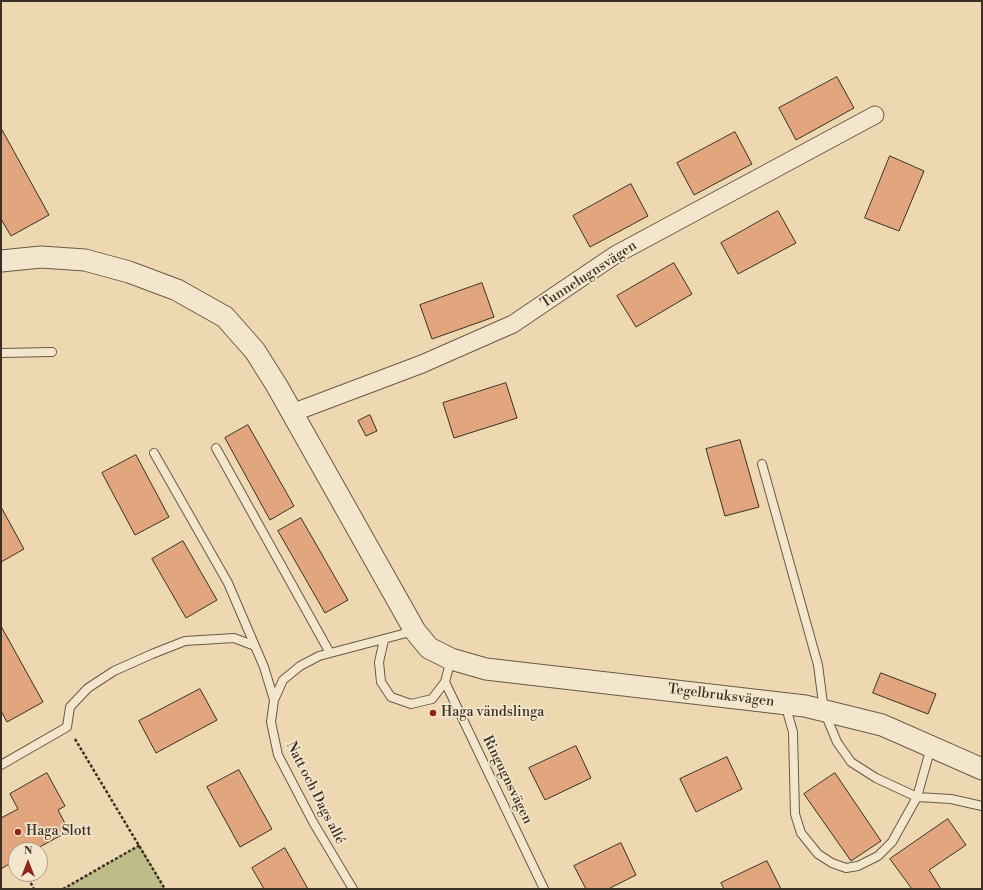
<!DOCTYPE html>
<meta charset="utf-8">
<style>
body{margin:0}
#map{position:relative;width:983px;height:890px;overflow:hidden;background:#edd8b1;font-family:"Libre Bodoni",serif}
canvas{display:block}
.frame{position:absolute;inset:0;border:2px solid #3b3024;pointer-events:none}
.north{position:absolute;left:8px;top:842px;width:40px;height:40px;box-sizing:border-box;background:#f3e6cc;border:1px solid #a99d89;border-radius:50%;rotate:0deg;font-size:11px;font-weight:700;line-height:16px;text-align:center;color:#3b3024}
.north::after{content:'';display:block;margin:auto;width:14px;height:18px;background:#8f2418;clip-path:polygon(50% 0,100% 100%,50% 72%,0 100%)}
</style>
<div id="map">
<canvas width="983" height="890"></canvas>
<div class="frame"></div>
<div class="north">N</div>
</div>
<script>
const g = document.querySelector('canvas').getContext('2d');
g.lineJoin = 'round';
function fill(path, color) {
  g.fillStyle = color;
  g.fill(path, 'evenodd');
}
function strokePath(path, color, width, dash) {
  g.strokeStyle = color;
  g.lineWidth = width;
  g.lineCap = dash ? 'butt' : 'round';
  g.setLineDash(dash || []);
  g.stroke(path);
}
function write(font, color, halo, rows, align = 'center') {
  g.font = font + ' "Libre Bodoni",serif';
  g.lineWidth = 3.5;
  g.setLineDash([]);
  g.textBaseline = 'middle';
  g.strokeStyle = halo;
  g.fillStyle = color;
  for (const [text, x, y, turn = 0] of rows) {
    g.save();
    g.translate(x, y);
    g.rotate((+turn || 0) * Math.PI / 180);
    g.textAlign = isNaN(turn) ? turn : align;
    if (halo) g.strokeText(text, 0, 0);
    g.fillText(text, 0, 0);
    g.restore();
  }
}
fill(new Path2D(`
 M 140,845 L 165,889 L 63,889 Z`), '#bebd87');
const building = new Path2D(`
 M 837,77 L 854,108 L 796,140 L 779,108 Z
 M 1,128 L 49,215 L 11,236 L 1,219 Z
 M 735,132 L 752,164 L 694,195 L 677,163 Z
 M 890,156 L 924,171 L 899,231 L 865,218 Z
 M 631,184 L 648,216 L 590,247 L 573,216 Z
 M 778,211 L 796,243 L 738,274 L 721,243 Z
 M 674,263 L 692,294 L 636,327 L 617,296 Z
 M 482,283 L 494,317 L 432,339 L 420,305 Z
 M 506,383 L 517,418 L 454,438 L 443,403 Z
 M 370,415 L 377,431 L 366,436 L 358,421 Z
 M 248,425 L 294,506 L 270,520 L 225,438 Z
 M 740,440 L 759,507 L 725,516 L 706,449 Z
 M 136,455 L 169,517 L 135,535 L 102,473 Z
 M 1,507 L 24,549 L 1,562 Z
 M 301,518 L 348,600 L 325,613 L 278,531 Z
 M 183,541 L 217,600 L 186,618 L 152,559 Z
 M 1,626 L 43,702 L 7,722 L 1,711 Z
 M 881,673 L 936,694 L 928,714 L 873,693 Z
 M 200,689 L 217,720 L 156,753 L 139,721 Z
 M 576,746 L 591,778 L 545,800 L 529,768 Z
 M 727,757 L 742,789 L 696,812 L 680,779 Z
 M 239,770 L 272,829 L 240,847 L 207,787 Z
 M 47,773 L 65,806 L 58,810 L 69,831 L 34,850 L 16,850 L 16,860 L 1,869 L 1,818 L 18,809 L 10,794 Z
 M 835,773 L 881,841 L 851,861 L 804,794 Z
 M 948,819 L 966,845 L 929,870 L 941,889 L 912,889 L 890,859 Z
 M 621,843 L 636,875 L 608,889 L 586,889 L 574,866 Z
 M 285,848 L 308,889 L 264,889 L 252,868 Z
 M 767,861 L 781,889 L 724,889 L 721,883 Z`);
fill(building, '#e1a67e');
strokePath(building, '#3b3024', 1);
const service = new Path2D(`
 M 1,353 L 52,352
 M 216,448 L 330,653
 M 154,453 L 228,583 L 264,667 L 274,700
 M 762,464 L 818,665 L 824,711 L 837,742 L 851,762 L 876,778 L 917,797 L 951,799 L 982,806
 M 384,640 L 379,662 L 381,682 L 391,697 L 411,704 L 432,699 L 445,682 L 451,659
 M 445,682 L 544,889
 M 785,704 L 793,732 L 795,814 L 801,833 L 818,854 L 832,863 L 846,868 L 858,866 L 878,856 L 892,842 L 917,797 L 931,747
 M 1,765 L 67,727 L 70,707 L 88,688 L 114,671 L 152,654 L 185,641 L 234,638 L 255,646
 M 353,889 L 313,822 L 278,755 L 271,722 L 274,700 L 283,680 L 300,666 L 319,656 L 414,631`);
const minor = new Path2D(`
 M 292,413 L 422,364 L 513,324 L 615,255 L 875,115`);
const tertiary = new Path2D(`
 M 1,261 L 41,257 L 85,260 L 129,272 L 177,290 L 225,317 L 255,351 L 277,386 L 415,631 L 429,648 L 451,659 L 486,669 L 805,706 L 882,725 L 982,769`);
strokePath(service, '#685a47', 10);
strokePath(minor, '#685a47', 19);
strokePath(tertiary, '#685a47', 23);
strokePath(new Path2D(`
 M 75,739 L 165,889
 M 26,874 L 34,889
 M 63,889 L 140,845`), '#3b3024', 2.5, [3, 2]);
strokePath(service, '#f3e6cc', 8);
strokePath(minor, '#f3e6cc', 17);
strokePath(tertiary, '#f3e6cc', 21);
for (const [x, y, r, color] of [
 [433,713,4,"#8f2418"],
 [18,832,4,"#8f2418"]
]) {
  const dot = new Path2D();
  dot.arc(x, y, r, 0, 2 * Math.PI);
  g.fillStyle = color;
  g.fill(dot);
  strokePath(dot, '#f3e6cc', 1.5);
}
write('14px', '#3b3024', '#f3e6cc', [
 ["Tunnelugnsvägen",589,275,-33],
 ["Tegelbruksvägen",721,696,7],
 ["Ringugnsvägen",507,780,64],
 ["Natt och Dags allé",315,793,63]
]);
write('14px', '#3b3024', '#f3e6cc', [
 ["Haga vändslinga",441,713],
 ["Haga Slott",26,832]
], 'left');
</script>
